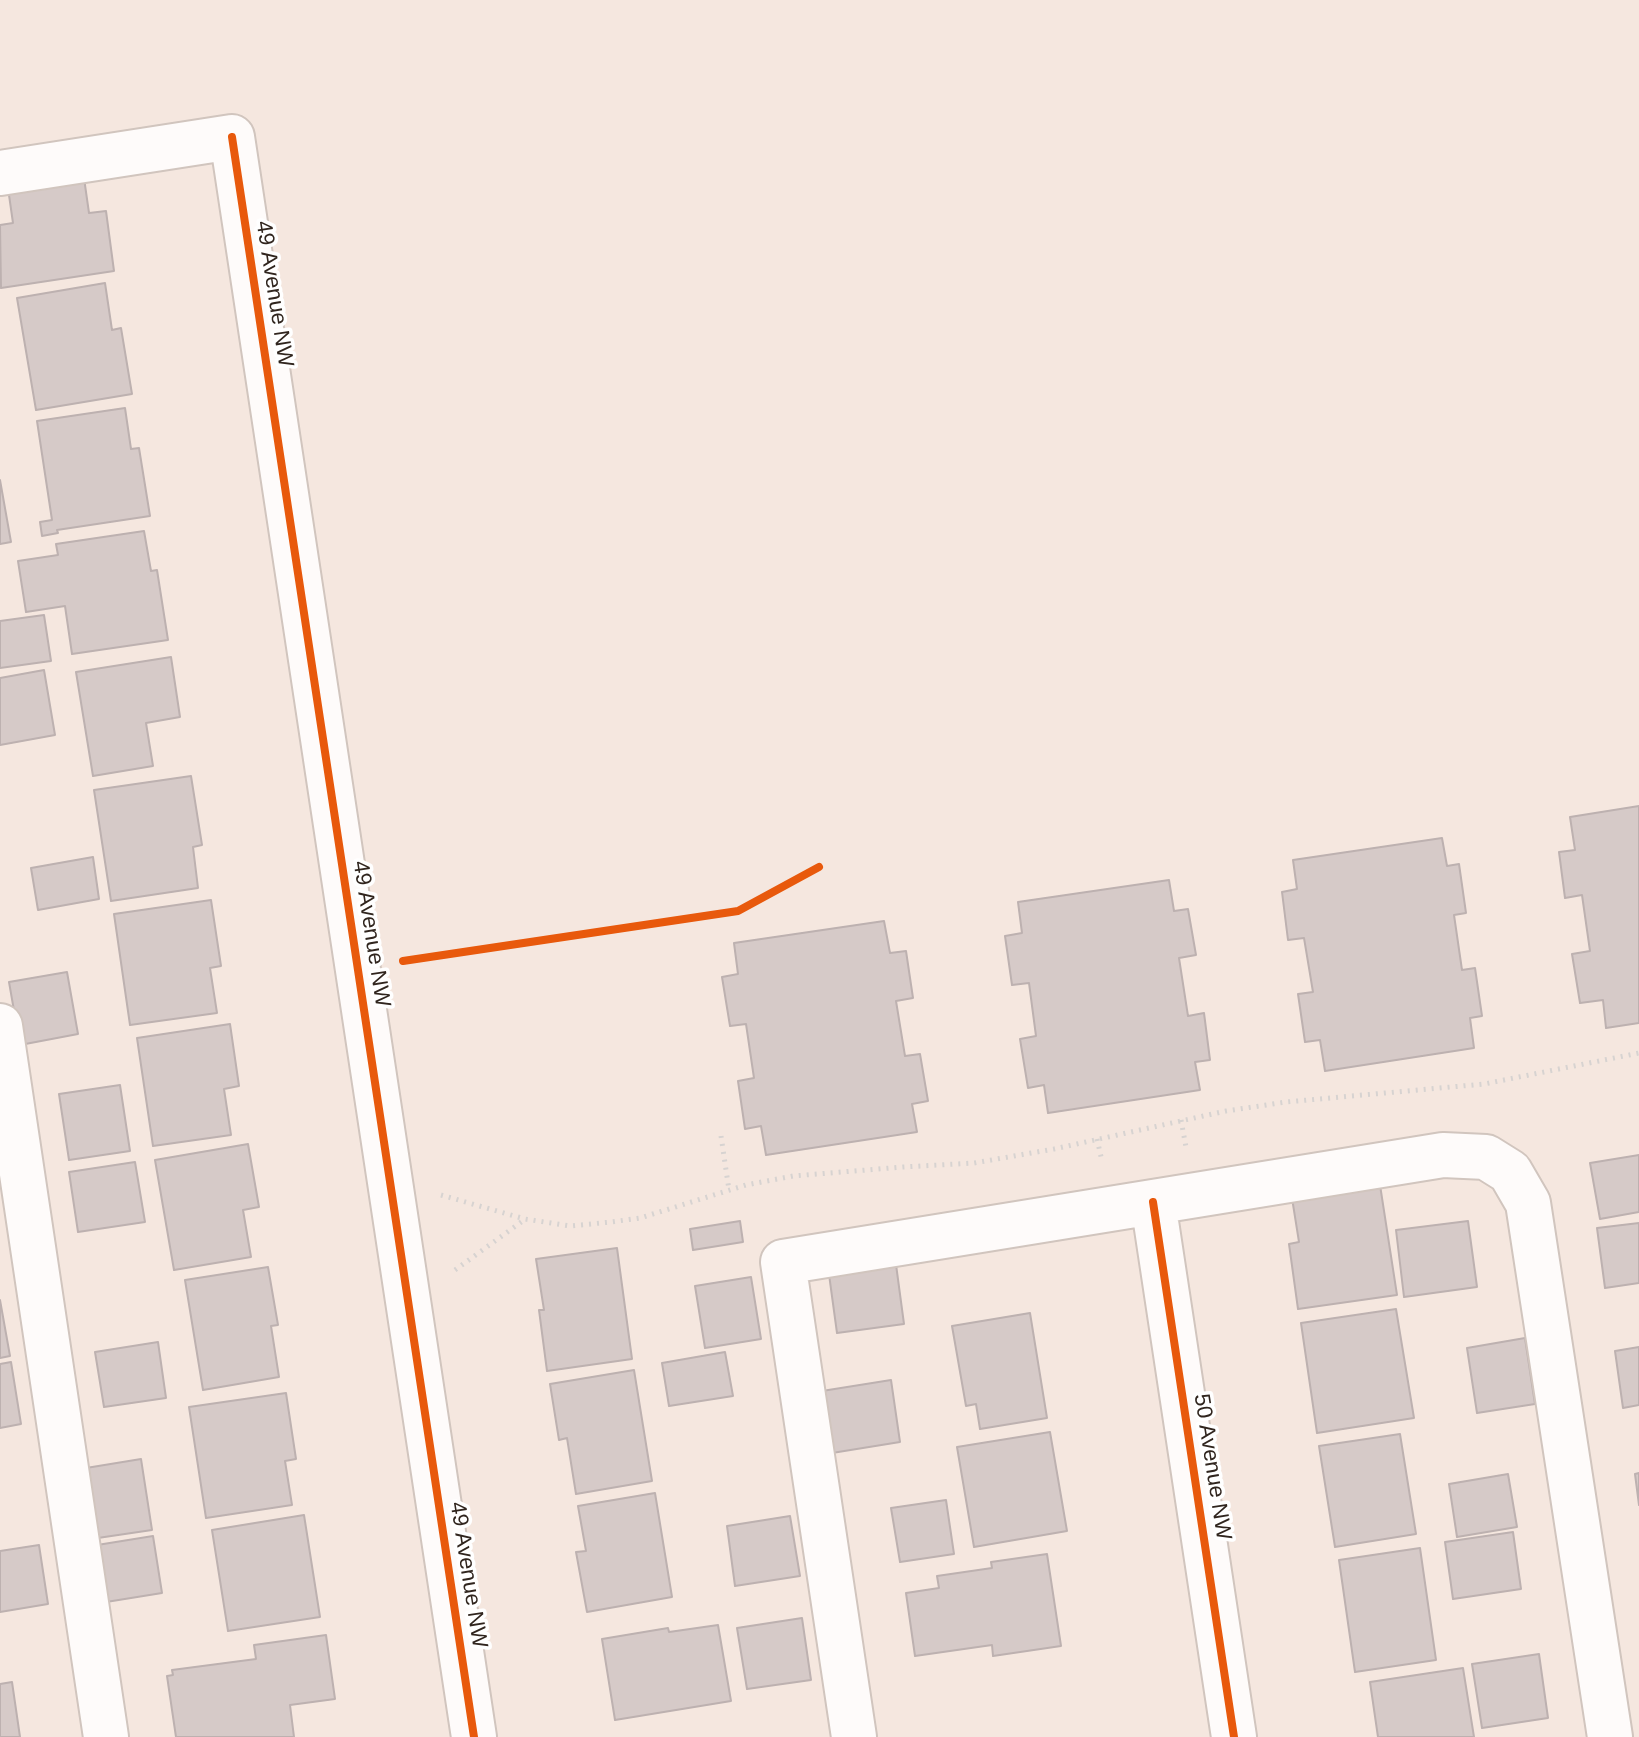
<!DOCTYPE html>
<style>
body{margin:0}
canvas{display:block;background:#f5e7df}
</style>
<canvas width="1639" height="1737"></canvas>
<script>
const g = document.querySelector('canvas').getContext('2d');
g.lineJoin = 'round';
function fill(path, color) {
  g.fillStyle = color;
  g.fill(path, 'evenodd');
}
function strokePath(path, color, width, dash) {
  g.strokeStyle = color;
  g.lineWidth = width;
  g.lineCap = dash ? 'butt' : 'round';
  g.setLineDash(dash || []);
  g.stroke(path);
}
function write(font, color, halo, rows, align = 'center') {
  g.font = font + ' Helvetica,sans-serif';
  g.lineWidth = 7;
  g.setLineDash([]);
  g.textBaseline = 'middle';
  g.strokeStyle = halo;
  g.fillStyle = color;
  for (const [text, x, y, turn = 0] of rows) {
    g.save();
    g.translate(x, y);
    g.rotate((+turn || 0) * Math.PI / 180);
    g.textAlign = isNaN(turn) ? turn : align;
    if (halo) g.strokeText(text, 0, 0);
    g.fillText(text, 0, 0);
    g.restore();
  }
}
const building = new Path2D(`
 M 82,164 L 89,213 L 106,211 L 114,271 L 1,288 L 0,225 L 13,223 L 6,174 Z
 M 105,283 L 112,330 L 121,328 L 132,394 L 36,410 L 17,298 Z
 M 125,408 L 131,449 L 139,448 L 150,516 L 57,530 L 58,533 L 42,536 L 40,522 L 52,520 L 37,421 Z
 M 0,480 L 11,542 L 0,544 Z
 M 144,531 L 151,571 L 157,570 L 168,640 L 72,654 L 65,606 L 26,612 L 18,561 L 58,555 L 56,544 Z
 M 44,615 L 51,661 L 0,668 L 0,621 Z
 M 171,657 L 180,717 L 146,723 L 153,766 L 93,776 L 76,672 Z
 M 44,670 L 55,735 L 0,745 L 0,678 Z
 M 191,776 L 202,845 L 193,847 L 198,888 L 111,901 L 94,790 Z
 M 1639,806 L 1639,1023 L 1606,1028 L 1603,1000 L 1580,1003 L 1572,954 L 1590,951 L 1582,895 L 1565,898 L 1559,852 L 1575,850 L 1570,817 Z
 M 1442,838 L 1447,866 L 1459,864 L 1466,913 L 1454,915 L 1462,970 L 1475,968 L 1482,1016 L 1470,1018 L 1474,1048 L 1325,1071 L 1320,1040 L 1305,1042 L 1298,994 L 1313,992 L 1304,938 L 1288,940 L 1282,892 L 1297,889 L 1293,860 Z
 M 93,857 L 99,899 L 38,910 L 31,868 Z
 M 1169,880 L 1174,911 L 1188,909 L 1196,955 L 1179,958 L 1188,1016 L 1204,1013 L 1210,1060 L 1195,1062 L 1200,1090 L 1048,1113 L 1044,1085 L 1028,1088 L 1020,1039 L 1036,1036 L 1029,983 L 1012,985 L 1005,936 L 1022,933 L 1018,902 Z
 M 211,900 L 221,966 L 210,968 L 217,1013 L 130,1025 L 114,914 Z
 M 884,921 L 890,953 L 906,951 L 913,998 L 896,1001 L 905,1056 L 920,1054 L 928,1101 L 912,1104 L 917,1132 L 766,1155 L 761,1126 L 745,1129 L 738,1081 L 754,1078 L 746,1024 L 730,1026 L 722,977 L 738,974 L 734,943 Z
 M 67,972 L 78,1034 L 20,1045 L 9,982 Z
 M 230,1024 L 239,1086 L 224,1089 L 231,1135 L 153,1146 L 137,1038 Z
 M 120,1085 L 130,1151 L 69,1160 L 59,1094 Z
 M 248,1144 L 259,1207 L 243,1210 L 251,1257 L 174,1270 L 155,1160 Z
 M 1639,1155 L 1639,1212 L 1600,1219 L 1590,1163 Z
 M 135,1162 L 145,1222 L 78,1232 L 69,1172 Z
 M 1380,1185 L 1397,1295 L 1298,1309 L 1289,1244 L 1299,1242 L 1292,1198 Z
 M 740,1221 L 743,1242 L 693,1250 L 690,1229 Z
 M 1468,1221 L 1477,1287 L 1404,1297 L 1396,1230 Z
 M 1639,1223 L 1639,1283 L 1605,1288 L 1597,1228 Z
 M 617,1248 L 632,1359 L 547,1371 L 539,1310 L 544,1310 L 536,1259 Z
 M 895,1257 L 904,1324 L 837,1333 L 828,1267 Z
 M 268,1267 L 278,1325 L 271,1326 L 279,1377 L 203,1390 L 185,1280 Z
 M 751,1277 L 761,1339 L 705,1348 L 695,1286 Z
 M 0,1300 L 10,1356 L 0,1358 Z
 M 1396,1309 L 1414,1418 L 1317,1433 L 1301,1323 Z
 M 1030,1313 L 1047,1418 L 980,1429 L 976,1404 L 966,1406 L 952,1326 Z
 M 1525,1338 L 1535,1404 L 1477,1413 L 1467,1348 Z
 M 158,1342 L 166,1398 L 104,1407 L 95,1352 Z
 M 1639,1347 L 1639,1405 L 1623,1408 L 1615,1351 Z
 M 725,1352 L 733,1396 L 669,1406 L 662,1363 Z
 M 11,1362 L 21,1424 L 0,1428 L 0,1364 Z
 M 634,1370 L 652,1481 L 576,1494 L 567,1438 L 559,1440 L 550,1384 Z
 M 891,1380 L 900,1442 L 832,1453 L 822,1391 Z
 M 286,1393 L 296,1459 L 285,1461 L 292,1505 L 206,1518 L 189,1407 Z
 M 1050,1432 L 1067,1531 L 974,1547 L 957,1447 Z
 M 1400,1434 L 1416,1534 L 1335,1547 L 1319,1446 Z
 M 141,1459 L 152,1530 L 91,1539 L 80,1469 Z
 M 1639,1473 L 1639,1505 L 1635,1474 Z
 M 1508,1474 L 1517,1527 L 1457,1537 L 1449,1484 Z
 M 655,1493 L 672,1597 L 587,1612 L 576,1552 L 586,1551 L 578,1506 Z
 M 946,1500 L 954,1554 L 900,1562 L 891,1508 Z
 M 304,1515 L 320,1617 L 228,1631 L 212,1530 Z
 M 790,1516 L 800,1576 L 735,1586 L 727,1526 Z
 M 1513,1532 L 1521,1589 L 1453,1599 L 1445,1542 Z
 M 153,1536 L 162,1593 L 100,1603 L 91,1546 Z
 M 39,1545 L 48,1604 L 0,1612 L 0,1551 Z
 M 1420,1548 L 1436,1660 L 1355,1672 L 1339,1560 Z
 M 1047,1554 L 1061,1646 L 993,1656 L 992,1645 L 915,1656 L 906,1593 L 939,1588 L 937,1576 L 992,1568 L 991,1562 Z
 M 802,1618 L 811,1680 L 747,1689 L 737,1628 Z
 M 718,1625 L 731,1701 L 615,1720 L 602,1639 L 668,1628 L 669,1632 Z
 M 326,1635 L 335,1699 L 290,1705 L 294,1737 L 176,1737 L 167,1676 L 173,1675 L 172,1670 L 256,1659 L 254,1645 Z
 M 1539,1654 L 1548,1718 L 1482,1728 L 1472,1664 Z
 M 1463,1668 L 1474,1737 L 1378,1737 L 1370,1682 Z
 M 12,1682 L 20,1737 L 0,1737 L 0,1684 Z`);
fill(building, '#d6cac8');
strokePath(building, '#bdb1b0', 2);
const minor = new Path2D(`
 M 0,173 L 232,137 L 474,1737
 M 0,1026 L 106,1737
 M 1153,1202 L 1234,1737
 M 854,1737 L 783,1262 L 1443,1155 L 1486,1157 L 1510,1172 L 1528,1203 L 1610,1737`);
strokePath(minor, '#d1c5be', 48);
strokePath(new Path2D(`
 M 1181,1120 L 1186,1147
 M 721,1136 L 729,1190
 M 1097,1139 L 1102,1161
 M 441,1195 L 525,1219 L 570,1226 L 611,1222 L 640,1218 L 746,1185 L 793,1176 L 903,1167 L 974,1163 L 1054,1149 L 1226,1111 L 1286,1102 L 1484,1084 L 1639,1053
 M 455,1270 L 524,1220`), '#d7d3d1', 5, [2, 6]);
strokePath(minor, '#fefbfa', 44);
strokePath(new Path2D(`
 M 232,137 L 474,1737
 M 403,961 L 738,911 L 819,867
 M 1153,1202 L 1234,1737`), '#e8590c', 8);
write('22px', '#30251e', '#fff', [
 ["49 Avenue NW",274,294,81],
 ["49 Avenue NW",371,934,81],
 ["50 Avenue NW",1212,1467,81],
 ["49 Avenue NW",468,1575,81]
]);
</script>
